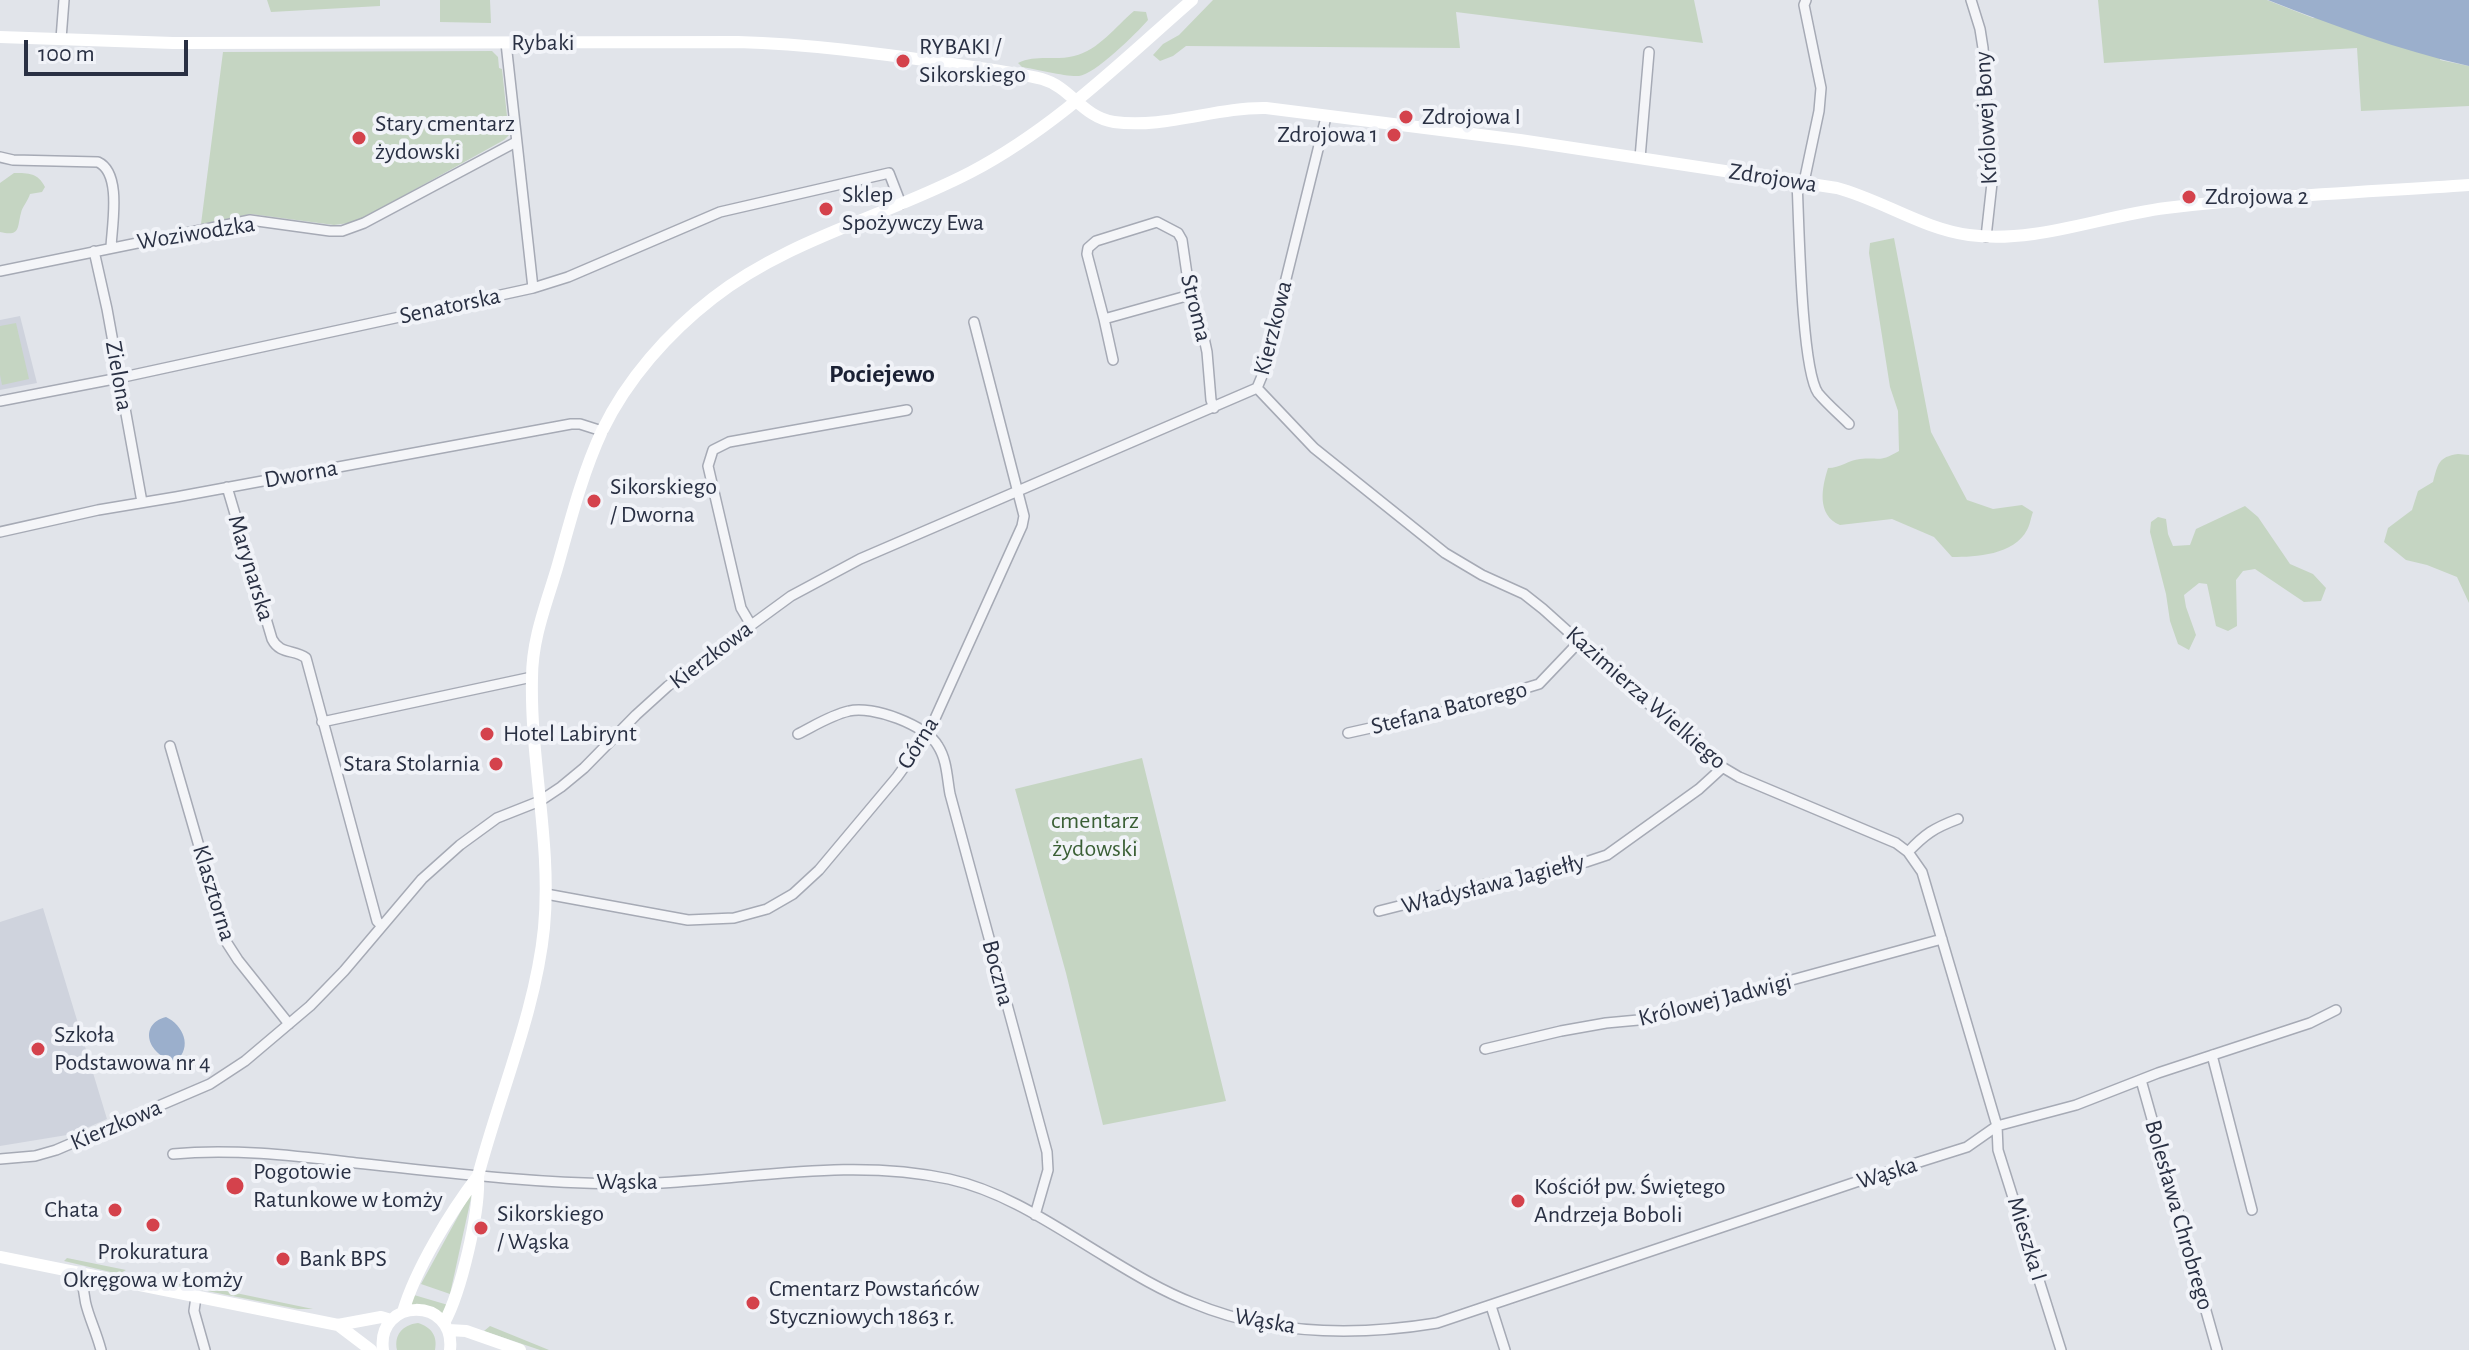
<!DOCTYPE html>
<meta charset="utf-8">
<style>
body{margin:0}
#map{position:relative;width:2469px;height:1350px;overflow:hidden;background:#e1e4ea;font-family:"Alegreya Sans",sans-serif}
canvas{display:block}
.scale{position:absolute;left:24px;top:40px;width:164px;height:36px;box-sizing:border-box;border:4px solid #293043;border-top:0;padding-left:10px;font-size:24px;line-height:28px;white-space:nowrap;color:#293043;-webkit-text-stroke:6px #f1f3f8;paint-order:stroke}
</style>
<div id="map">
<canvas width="2469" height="1350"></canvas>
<div class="scale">100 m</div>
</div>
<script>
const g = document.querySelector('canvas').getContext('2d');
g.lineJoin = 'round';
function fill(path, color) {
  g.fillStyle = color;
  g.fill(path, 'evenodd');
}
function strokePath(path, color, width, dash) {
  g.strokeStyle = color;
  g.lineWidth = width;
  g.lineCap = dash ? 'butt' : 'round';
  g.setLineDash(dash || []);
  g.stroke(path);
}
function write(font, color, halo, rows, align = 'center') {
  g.font = font + ' "Alegreya Sans",sans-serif';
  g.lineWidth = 8;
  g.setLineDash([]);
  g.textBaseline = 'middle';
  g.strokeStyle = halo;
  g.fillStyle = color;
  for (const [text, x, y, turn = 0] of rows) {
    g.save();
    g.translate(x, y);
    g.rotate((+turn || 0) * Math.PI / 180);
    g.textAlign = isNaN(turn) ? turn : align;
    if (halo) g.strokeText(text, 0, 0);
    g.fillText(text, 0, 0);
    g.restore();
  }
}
fill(new Path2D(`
 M 20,316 L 37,383 L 0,390 L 0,320 Z
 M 43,908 L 107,1119 L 73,1134 L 0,1146 L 0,922 Z`), '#cfd3dd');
fill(new Path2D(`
 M 267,0 L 380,0 L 380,6 L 271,12 Z
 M 440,0 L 490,0 L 491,23 L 440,22 Z
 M 1213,0 L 1694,0 L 1703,43 L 1456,12 L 1460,48 L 1186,46 L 1173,56 L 1160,61 L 1153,55 L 1163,44 L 1179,35 Z
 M 2098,0 L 2267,0 L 2313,18 L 2469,0 L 2440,60 L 2469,66 L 2469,106 L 2361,111 L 2357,48 L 2104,63 Z
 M 1134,11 L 1146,12 L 1148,20 C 1137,33 1094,75 1079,76 C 1066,77 1036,69 1022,67 L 1018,63 C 1036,54 1056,61 1074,56 C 1099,50 1115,27 1134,11 Z
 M 492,51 L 498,57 L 499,68 L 502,69 L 509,135 L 504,140 L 356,222 L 334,225 L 251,214 L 201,224 L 223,52 Z
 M 14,173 C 29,173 38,173 45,187 L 42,192 L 30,194 C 28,201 22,207 21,213 C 17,227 21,237 0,232 L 0,183 Z
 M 1894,238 L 1931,432 L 1967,500 L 1993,509 L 2022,505 L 2033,512 C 2031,517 2030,525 2027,530 C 2014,555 1976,557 1952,557 L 1934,537 L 1892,519 L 1840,525 C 1816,515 1822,487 1828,468 C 1840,468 1849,460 1860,459 C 1882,457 1878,463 1899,451 L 1898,411 L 1890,387 L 1869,253 L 1870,243 Z
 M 16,323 L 29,379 L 2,385 L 0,375 L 0,326 Z
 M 2458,454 L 2469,455 L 2469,603 L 2457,577 L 2427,565 L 2406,560 L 2384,542 L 2388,528 L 2412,510 L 2418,491 L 2433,482 C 2438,464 2438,457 2458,454 Z
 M 2245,506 L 2258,517 L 2290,564 L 2313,574 L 2326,588 L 2321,601 L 2304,602 L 2255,569 L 2243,571 L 2236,580 L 2237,626 L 2228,631 L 2216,626 L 2207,584 L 2199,583 L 2184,595 L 2186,607 L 2196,635 L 2189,650 L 2178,644 L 2170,621 L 2166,594 L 2150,532 L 2151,522 L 2158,517 L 2166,519 L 2168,534 L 2173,546 L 2190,545 L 2196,529 Z
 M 1142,758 L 1226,1101 L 1103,1125 L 1066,973 L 1015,789 Z
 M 473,1189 L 450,1294 L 421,1284 Z
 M 67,1258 L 126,1270 L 119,1274 L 64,1261 Z
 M 168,1279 L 313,1309 L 298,1309 L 172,1284 Z
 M 414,1295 L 448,1305 L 446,1318 L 409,1307 Z
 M 418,1323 C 431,1327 438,1336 435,1350 L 397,1350 C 394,1335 402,1325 418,1323 Z
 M 490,1326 L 549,1350 L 540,1350 L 484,1331 Z`), '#c5d5c2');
fill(new Path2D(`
 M 2268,0 L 2469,0 L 2469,66 C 2398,50 2335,26 2268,0 Z
 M 166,1017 C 183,1025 193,1047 176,1061 C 150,1058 136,1025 166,1017 Z`), '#9bafcc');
const street = new Path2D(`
 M 1971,0 L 1980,29 L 1983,48 L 1992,183 L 1986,237
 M 61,39 L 64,0
 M 506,43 L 533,288
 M 0,157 L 13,160 L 98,162 C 122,173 112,225 111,247
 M 1640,158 L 1649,52
 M 1797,181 C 1799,220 1801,368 1818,393 C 1827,404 1839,414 1849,424
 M 1804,182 L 1819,111 L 1821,88 L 1804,5 L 1806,0
 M 94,251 L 107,309 L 142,502
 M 0,271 L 250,220 L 330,231 L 342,231 L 364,223 L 516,142
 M 1190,295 L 1104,319 L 1087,254 L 1088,248 L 1096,241 L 1157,222 L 1178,233 L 1182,240 L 1190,295 L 1201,324 L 1207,352 L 1211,400 L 1214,408
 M 1104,319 L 1113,360
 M 1257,388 L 1314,448 L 1445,553 L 1482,575 L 1524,594 L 1543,609 L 1712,761 L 1739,777 L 1896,843 L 1908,852 L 1922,872 L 1997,1126 L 1998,1150 L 2061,1350
 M 0,401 L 119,378 L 533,288 L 568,277 L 720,212 L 889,173 L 901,204
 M 227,487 L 272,639 C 280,655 295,649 306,658 L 377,921 L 382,926
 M 0,532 L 98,510 L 176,497 L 571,424 L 580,424 L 602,431
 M 751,625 L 741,608 L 708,466 L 713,450 L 729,442 L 907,410
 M 322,722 L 532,677
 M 1348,733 L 1460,708 L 1539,684 L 1580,641
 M 798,734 C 814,726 831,715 849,711 C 872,705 926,725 938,746 C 947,760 947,778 950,794 L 1047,1152 L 1048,1170 L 1035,1215
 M 170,746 L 227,943 L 238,960 L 289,1024
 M 1908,852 C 1925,834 1934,828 1958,819
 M 546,894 L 688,920 L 734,918 L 767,909 L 793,894 L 819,870 L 897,777 L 928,734 L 1022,526 L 1024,516 L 974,322
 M 1379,911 L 1482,885 L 1586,862 L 1607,855 L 1699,789 L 1722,768
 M 1485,1049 L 1561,1031 L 1606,1023 L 1649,1019 L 1942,939
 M 2212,1055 L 2252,1210
 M 2141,1080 L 2217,1350
 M 173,1154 C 233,1148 296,1156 356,1163 C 442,1172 529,1183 616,1184 C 728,1185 838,1155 949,1179 C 1007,1192 1056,1227 1106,1257 C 1134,1274 1162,1291 1193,1303 C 1270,1335 1357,1336 1437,1323 L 1856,1182 L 1967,1147 L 1997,1126 L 2076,1105 L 2158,1073 L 2310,1023 L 2336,1010
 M 0,1159 L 35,1156 L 56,1150 L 210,1084 L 245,1061 L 310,1006 L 344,971 L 422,879 L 460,845 L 497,818 L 540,801 L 561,787 L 584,768 L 636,715 L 668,686 L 791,596 L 860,559 L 1257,388 L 1262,376 L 1326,117
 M 83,1274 C 82,1308 93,1320 101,1350
 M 196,1297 L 194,1311 L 205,1350
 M 1491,1306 L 1505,1350`);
strokePath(street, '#a6aab5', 12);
strokePath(street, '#f4f5f8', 9);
strokePath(new Path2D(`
 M 0,37 L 173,43 L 738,42 C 808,44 876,53 945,63 C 977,68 1011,71 1042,79 C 1071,87 1082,117 1114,122 C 1165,129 1216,107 1266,108 L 1520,140 L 1837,188 C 1882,200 1923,229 1969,235 C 2035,244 2101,216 2166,208 C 2266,196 2368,192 2469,185
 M 0,1257 L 338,1325 L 381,1317 L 391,1320
 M 403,1312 C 415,1270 451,1211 478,1176
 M 444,1323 C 461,1292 480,1212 478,1176 C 499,1096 536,1010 544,928 C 552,844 530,761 532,678 C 532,639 546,605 557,568 C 570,522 582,474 602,431 C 627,379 668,333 713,298 C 788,239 887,216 971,172 C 1055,128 1122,61 1192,0
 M 338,1325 L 371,1350
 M 448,1330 L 466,1331 L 520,1350
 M 383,1350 C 376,1297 456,1296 450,1350`), '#fff', 12);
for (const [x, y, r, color] of [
 [903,61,8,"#d4424c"],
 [1406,117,8,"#d4424c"],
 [1394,135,8,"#d4424c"],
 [359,138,8,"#d4424c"],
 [2189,197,8,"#d4424c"],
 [826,209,8,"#d4424c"],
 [594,501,8,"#d4424c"],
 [487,734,8,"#d4424c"],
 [496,764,8,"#d4424c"],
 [38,1049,8,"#d4424c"],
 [235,1186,10,"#d4424c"],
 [1518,1201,8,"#d4424c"],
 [115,1210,8,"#d4424c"],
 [153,1225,8,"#d4424c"],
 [481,1228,8,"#d4424c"],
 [283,1259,8,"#d4424c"],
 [753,1303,8,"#d4424c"]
]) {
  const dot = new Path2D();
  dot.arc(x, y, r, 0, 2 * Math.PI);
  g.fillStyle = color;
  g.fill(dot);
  strokePath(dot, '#f1f3f8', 3);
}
write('24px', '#293043', '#f1f3f8', [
 ["Rybaki",543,43],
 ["Królowej Bony",1986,118,-93],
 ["Zdrojowa",1773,178,9],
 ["Woziwodzka",196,233,-9],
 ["Senatorska",450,306,-12],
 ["Stroma",1196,308,76],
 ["Kierzkowa",1273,328,-76],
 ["Zielona",119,376,80],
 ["Dworna",301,474,-10],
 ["Marynarska",251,568,73],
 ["Kierzkowa",711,655,-37],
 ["Kazimierza Wielkiego",1646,698,41],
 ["Stefana Batorego",1449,708,-14],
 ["Górna",918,743,-58],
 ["Władysława Jagiełły",1493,884,-14],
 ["Klasztorna",214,893,73],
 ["Boczna",998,973,75],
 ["Królowej Jadwigi",1715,1000,-14],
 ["Kierzkowa",116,1125,-23],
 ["Wąska",1887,1173,-17],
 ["Wąska",627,1182],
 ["Bolesława Chrobrego",2179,1215,74],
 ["Mieszka I",2027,1239,73],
 ["Wąska",1265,1321,10]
]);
write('24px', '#293043', '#f1f3f8', [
 ["RYBAKI /",919,47],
 ["Sikorskiego",919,75],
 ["Zdrojowa I",1422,117],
 ["Stary cmentarz",375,124],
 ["żydowski",375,152],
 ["Zdrojowa 1",1378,135,"right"],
 ["Sklep",842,195],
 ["Spożywczy Ewa",842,223],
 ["Zdrojowa 2",2205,197],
 ["Sikorskiego",610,487],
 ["/ Dworna",610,515],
 ["Hotel Labirynt",503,734],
 ["Stara Stolarnia",480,764,"right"],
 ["Szkoła",54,1035],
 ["Podstawowa nr 4",54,1063],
 ["Pogotowie",253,1172],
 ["Ratunkowe w Łomży",253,1200],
 ["Kościół pw. Świętego",1534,1187],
 ["Andrzeja Boboli",1534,1215],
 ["Chata",99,1210,"right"],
 ["Sikorskiego",497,1214],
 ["/ Wąska",497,1242],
 ["Prokuratura",153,1252,"center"],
 ["Okręgowa w Łomży",153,1280,"center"],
 ["Bank BPS",299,1259],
 ["Cmentarz Powstańców",769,1289],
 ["Styczniowych 1863 r.",769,1317]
], 'left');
write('24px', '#3a5f35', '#f1f3f8', [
 ["cmentarz",1095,821],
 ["żydowski",1095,849]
]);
write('bold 26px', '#1b2134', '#f1f3f8', [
 ["Pociejewo",882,374]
]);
</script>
